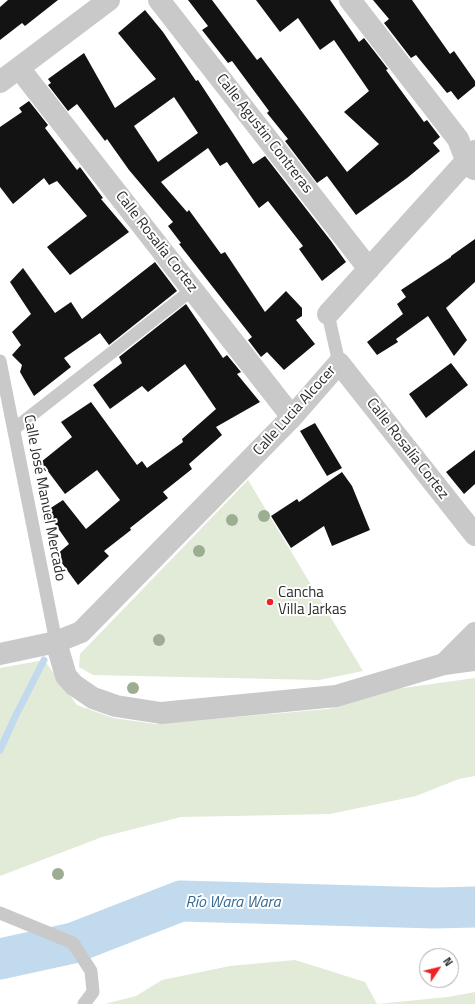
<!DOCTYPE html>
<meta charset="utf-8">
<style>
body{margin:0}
#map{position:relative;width:475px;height:1004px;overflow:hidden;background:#fff;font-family:"Titillium Web",sans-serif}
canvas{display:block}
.north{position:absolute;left:419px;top:948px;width:40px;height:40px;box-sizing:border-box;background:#fff;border:1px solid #ababab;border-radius:50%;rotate:55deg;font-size:11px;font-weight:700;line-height:16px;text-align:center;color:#2c2c2c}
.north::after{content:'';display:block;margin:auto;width:14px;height:18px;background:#f12023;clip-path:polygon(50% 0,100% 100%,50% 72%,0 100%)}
</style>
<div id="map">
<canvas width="475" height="1004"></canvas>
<div class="north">N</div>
</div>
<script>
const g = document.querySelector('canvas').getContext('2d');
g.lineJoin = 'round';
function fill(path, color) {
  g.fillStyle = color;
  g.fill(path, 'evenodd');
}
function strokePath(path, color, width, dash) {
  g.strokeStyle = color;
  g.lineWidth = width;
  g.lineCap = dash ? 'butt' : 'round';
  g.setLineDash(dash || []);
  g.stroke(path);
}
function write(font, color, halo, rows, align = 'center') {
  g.font = font + ' "Titillium Web",sans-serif';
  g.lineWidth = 4;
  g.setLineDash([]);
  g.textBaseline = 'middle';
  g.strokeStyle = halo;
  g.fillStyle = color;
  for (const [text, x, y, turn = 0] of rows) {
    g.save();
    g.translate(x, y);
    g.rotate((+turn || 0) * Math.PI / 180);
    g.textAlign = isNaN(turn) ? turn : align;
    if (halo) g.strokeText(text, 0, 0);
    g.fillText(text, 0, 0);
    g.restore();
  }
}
fill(new Path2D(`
 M 248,480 L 363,671 L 319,680 L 93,675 L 79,667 L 80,654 Z
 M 44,660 L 77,705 L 113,718 L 156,724 L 328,709 L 396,689 L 475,678 L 475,776 L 459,779 L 416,796 L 330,814 L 181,817 L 102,837 L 0,876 L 0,668 Z
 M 295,960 L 365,982 L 377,1004 L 448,997 L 475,992 L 475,1004 L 105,1004 L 136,996 L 162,980 L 230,966 Z`), '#e1ebd8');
strokePath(new Path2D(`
 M 0,750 L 15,717 L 44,660`), '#c2daed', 7);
strokePath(new Path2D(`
 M 0,959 L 73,943 L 181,901 L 435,908 L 475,907`), '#c2daed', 41);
fill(new Path2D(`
 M 8,0 L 58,0 L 25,26 L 22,23 L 0,40 L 0,7 Z
 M 188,0 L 212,0 L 257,60 L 261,57 L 347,172 L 379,144 L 344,112 L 369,91 L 334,40 L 320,50 L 298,18 L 280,32 L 256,0 L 330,0 L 359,42 L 364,38 L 388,69 L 386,70 L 424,122 L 427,120 L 440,137 L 433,143 L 440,151 L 407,178 L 356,215 L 327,176 L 317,183 L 285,141 L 288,139 L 267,113 L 269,111 L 232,61 L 228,63 L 202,30 L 208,26 Z
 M 373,0 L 412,0 L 450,54 L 454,51 L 475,81 L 475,86 L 458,100 L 451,91 L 447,93 L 416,55 L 411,58 L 384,23 L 389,19 Z
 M 145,10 L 163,32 L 196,81 L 198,80 L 253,164 L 265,156 L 331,241 L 346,262 L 322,281 L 299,249 L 303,246 L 268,201 L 259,208 L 227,162 L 220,166 L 208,148 L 161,182 L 187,212 L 189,210 L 221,254 L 225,252 L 265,312 L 286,291 L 302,308 L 302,316 L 296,320 L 315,344 L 284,370 L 267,352 L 261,357 L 248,340 L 252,337 L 179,244 L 181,243 L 168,226 L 173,222 L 129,170 L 107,139 L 105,141 L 77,104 L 68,111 L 48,85 L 51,83 L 48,79 L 84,53 L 115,108 L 156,79 L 118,33 ZM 174,97 L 198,133 L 158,162 L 134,126 Z
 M 29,101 L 48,125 L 45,128 L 77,170 L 80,167 L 103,198 L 101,199 L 129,232 L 70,275 L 47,247 L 87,216 L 57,181 L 49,185 L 44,178 L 13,204 L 0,187 L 0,127 L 22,112 L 19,108 Z
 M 475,239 L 475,282 L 446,308 L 467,340 L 454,356 L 428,316 L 396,339 L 398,342 L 377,355 L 367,342 L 403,314 L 397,304 L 406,297 L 401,290 L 451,257 L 451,256 Z
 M 155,262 L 177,291 L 109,345 L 100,333 L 64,358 L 71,367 L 34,396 L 20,372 L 22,365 L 12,355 L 21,345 L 12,332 L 31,314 L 10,282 L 23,268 L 55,313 L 71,302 L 82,319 Z
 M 186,304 L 223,358 L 227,355 L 241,372 L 237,374 L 260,402 L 216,427 L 222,435 L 189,464 L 192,469 L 163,492 L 168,498 L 130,528 L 131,530 L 104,551 L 109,556 L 78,585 L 56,555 L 69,544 L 46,511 L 63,500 L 86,529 L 120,500 L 97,470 L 65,494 L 41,462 L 72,437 L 61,422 L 91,402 L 137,465 L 142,461 L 147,468 L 183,442 L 182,439 L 216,409 L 185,364 L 148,392 L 142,386 L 110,409 L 93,385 L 122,363 L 119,357 Z
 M 451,363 L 468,385 L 426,418 L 409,394 Z
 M 315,423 L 342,468 L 327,476 L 300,431 Z
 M 475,450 L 475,484 L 464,494 L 446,472 Z
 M 342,472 L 352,486 L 370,530 L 332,546 L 324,526 L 291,548 L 271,516 L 297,499 L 299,502 Z`), '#131313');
strokePath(new Path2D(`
 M 328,314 L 339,363
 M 0,361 L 56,642
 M 14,429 L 193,289
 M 0,913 L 73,943 L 91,971 L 93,992 L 84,1004`), '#c9c9c9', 13);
strokePath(new Path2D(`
 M 159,0 L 369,269
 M 350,0 L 458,139 L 466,160 L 474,169
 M 19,68 L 292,417
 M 0,82 L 109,0
 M 328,314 L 475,151
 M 56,642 L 66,676 L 74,685 L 93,698 L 116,706 L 161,713 L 336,696 L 444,664 L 475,660
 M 0,654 L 56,642 L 81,632 L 292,417 L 339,363 L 475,535
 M 444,664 L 475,633`), '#c9c9c9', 22);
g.fillStyle = '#9dad91';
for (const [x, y] of [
 [264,516],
 [232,520],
 [199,551],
 [159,640],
 [133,688],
 [58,874]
]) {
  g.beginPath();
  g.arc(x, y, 6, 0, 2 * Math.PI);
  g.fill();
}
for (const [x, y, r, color] of [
 [270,602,4,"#f12023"]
]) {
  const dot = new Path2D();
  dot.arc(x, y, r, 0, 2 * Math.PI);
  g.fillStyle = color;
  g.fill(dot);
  strokePath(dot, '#fff', 1.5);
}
write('15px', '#2c2c2c', '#fff', [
 ["Calle Agustin Contreras",264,134,52],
 ["Calle Rosalía Cortez",156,242,52],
 ["Calle Lucia Alcocer",295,411,-48],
 ["Calle Rosalía Cortez",407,449,52],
 ["Calle José Manuel Mercado",44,498,79]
]);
write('15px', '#2c2c2c', '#fff', [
 ["Cancha",278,593],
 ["Villa Jarkas",278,610]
], 'left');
write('italic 16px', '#356993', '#fff', [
 ["Río Wara Wara",233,903]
]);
</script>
